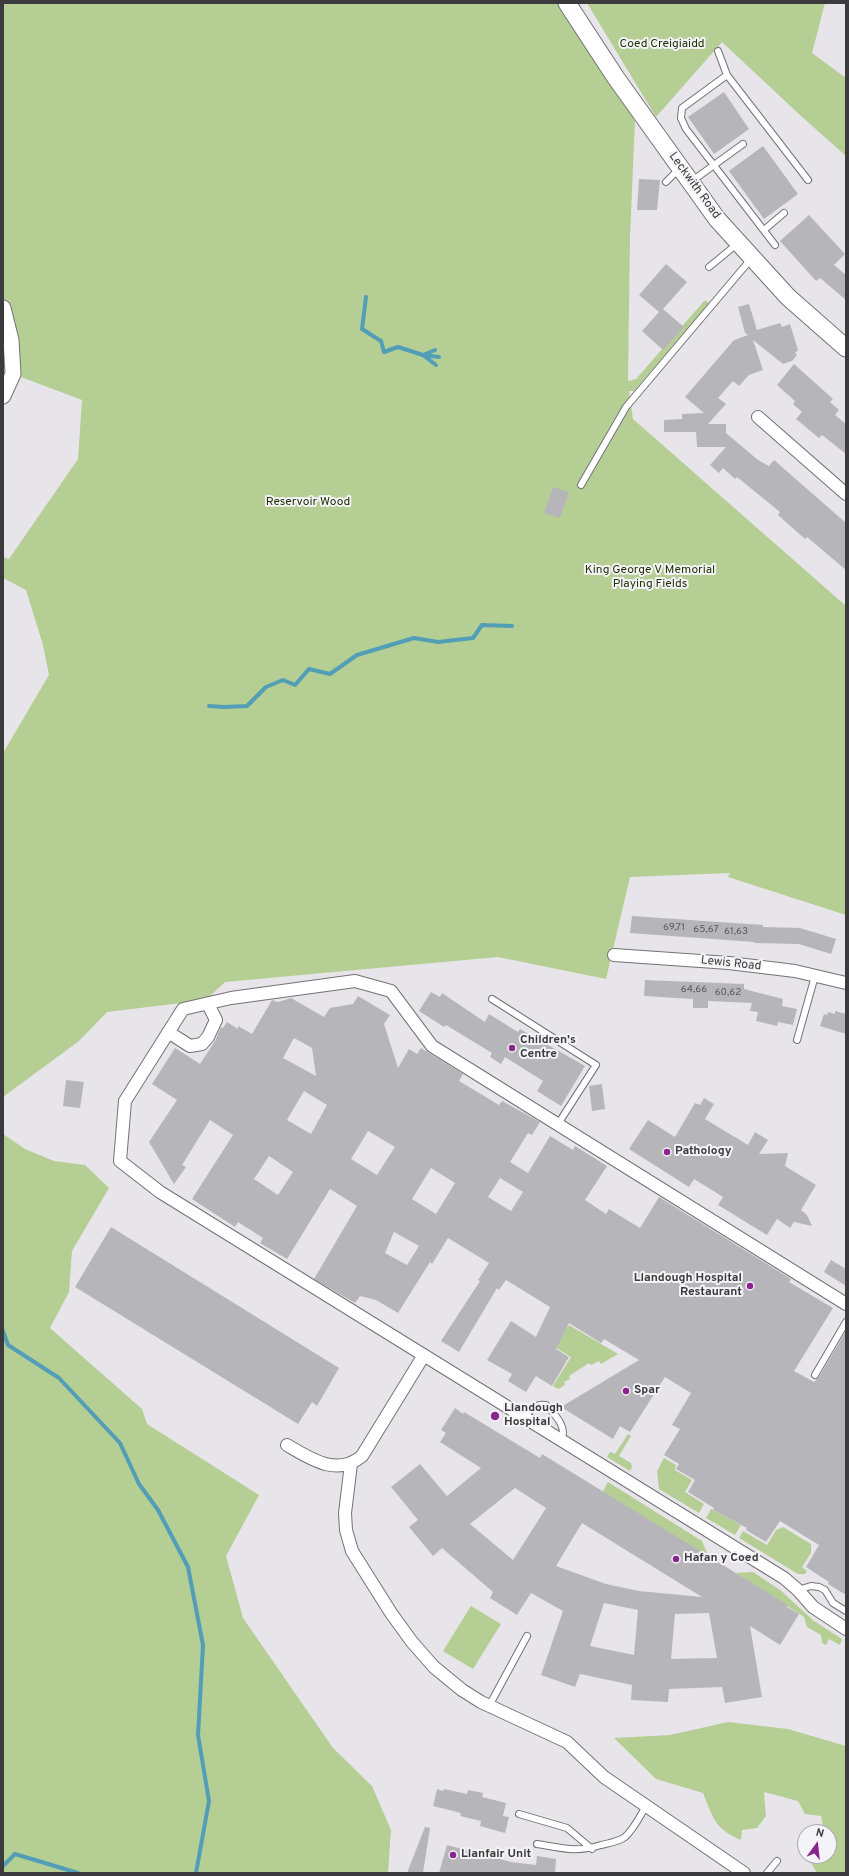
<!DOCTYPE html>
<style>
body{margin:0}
#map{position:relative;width:849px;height:1876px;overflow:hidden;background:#e7e5ea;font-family:Overpass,sans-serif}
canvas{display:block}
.frame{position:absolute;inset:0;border:4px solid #3b3a3c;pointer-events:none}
.north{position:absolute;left:797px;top:1824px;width:40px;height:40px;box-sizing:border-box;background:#f4f3f7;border:1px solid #aaa9ac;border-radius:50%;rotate:15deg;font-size:11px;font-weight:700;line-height:16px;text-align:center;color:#3b3a3c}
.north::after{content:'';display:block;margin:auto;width:14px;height:18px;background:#89268e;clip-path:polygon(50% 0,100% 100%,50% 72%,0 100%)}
</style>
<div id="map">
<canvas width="849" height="1876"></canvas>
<div class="frame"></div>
<div class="north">N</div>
</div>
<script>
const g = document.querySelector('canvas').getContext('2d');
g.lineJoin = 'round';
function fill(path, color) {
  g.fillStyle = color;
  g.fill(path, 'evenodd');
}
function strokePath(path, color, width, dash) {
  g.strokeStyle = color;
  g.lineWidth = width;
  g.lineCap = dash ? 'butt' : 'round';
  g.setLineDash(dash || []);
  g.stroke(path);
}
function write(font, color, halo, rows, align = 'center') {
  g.font = font + ' Overpass,sans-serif';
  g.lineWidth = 4;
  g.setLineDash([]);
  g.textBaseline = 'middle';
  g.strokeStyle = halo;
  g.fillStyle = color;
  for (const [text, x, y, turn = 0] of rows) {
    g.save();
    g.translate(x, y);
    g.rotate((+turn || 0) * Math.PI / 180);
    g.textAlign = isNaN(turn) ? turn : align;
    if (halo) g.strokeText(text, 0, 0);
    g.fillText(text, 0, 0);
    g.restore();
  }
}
fill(new Path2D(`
 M 3,3 L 561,3 L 635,121 L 630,237 L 628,381 L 636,379 L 705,300 L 709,303 L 634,391 L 629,391 L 633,419 L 846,606 L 846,915 L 728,877 L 730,873 L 630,877 L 606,979 L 498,957 L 225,982 L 206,1000 L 107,1012 L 79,1041 L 3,1097 L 3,753 L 49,675 L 43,645 L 26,590 L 3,578 L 3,557 L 9,559 L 78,459 L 82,400 L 13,374 L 7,312 L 3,300 Z
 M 587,3 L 825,3 L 812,53 L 846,78 L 846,156 L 801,116 L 722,42 L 656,117 Z
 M 3,1134 L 25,1149 L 54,1161 L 85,1165 L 109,1188 L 72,1251 L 69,1292 L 50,1328 L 142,1409 L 147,1424 L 259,1495 L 226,1556 L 243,1618 L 333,1748 L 372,1786 L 391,1830 L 388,1873 L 3,1873 Z
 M 569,1325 L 618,1354 L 601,1364 L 599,1361 L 591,1365 L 589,1363 L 569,1376 L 570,1379 L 564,1382 L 565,1385 L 558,1389 L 553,1386 L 571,1357 L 553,1346 Z
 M 628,1434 L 631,1436 L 619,1456 L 631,1463 L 632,1467 L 630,1471 L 607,1457 L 610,1452 L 615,1454 Z
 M 664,1458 L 676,1465 L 675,1470 L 692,1480 L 685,1492 L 704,1504 L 699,1513 L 659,1489 L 657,1471 Z
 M 608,1482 L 702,1541 L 709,1558 L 607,1495 L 603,1491 Z
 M 711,1509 L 741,1525 L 735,1535 L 706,1518 Z
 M 783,1527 L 811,1544 L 811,1553 L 802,1567 L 807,1571 L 805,1574 L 798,1574 L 739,1538 L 743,1531 L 767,1545 L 776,1530 Z
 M 753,1572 L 780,1590 L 814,1621 L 842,1639 L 840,1645 L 829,1639 L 826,1645 L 822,1643 L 821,1635 L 807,1627 L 804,1617 L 736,1573 Z
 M 471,1606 L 501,1624 L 473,1669 L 443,1651 Z
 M 728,1722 L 788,1729 L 846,1746 L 846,1873 L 817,1873 L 810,1861 L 814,1856 L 829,1856 L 829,1832 L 824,1832 L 821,1816 L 805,1814 L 798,1801 L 764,1792 L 766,1816 L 757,1828 L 742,1830 L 741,1840 C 715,1829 713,1818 703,1793 L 656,1779 L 614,1738 L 670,1735 Z`), '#b5ce94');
strokePath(new Path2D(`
 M 366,297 L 362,329 L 381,341 L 384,352 L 398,347 L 423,355 L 435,350
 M 423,355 L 436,365
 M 423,355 L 439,357
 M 209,706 L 223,707 L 247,706 L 266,687 L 283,680 L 295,685 L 309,669 L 330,674 L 357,655 L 414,638 L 438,642 L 473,638 L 482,625 L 512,626
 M 3,1331 L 8,1345 L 59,1378 L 120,1443 L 139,1484 L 158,1510 L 188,1567 L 203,1645 L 198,1735 L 209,1801 L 196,1873
 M 3,1866 L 15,1854 L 78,1873`), '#519eb6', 4);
fill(new Path2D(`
 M 724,92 L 749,129 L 714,154 L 688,117 Z
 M 763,146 L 798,194 L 764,219 L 729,171 Z
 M 639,179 L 660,180 L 657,210 L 637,210 Z
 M 809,215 L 845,254 L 834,265 L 846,275 L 846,300 L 820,278 L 816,281 L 780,241 Z
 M 666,264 L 687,282 L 663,309 L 684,327 L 663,350 L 642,331 L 659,312 L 639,295 Z
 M 749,304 L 757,330 L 780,323 L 782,327 L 790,324 L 798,350 L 795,353 L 797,355 L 792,361 L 783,364 L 753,340 L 763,370 L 749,375 L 739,386 L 733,381 L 718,398 L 726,404 L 708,424 L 726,424 L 726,433 L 758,460 L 769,466 L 774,460 L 846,523 L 846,570 L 807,537 L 805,539 L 778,515 L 780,512 L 737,477 L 735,479 L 723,468 L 719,473 L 710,465 L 726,447 L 697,447 L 696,432 L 664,432 L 664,420 L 682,419 L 682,414 L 704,413 L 685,397 L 734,340 L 748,335 L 745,333 L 738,307 Z
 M 794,364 L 833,399 L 830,402 L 839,410 L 835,415 L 846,424 L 846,454 L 822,435 L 819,438 L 796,419 L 802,412 L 793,404 L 795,401 L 777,385 Z
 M 553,487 L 569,492 L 560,518 L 544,513 Z
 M 632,916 L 763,925 L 763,927 L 800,928 L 836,939 L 831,954 L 799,944 L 754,943 L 754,942 L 630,933 Z
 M 645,980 L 744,984 L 744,989 L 783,999 L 782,1006 L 797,1009 L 793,1025 L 778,1022 L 777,1026 L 756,1021 L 758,1012 L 750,1011 L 752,1003 L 708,1001 L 708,1008 L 693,1008 L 693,999 L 644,996 Z
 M 431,992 L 440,997 L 442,993 L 485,1022 L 489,1014 L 518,1032 L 520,1029 L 585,1066 L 561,1106 L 537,1091 L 543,1081 L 505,1057 L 501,1064 L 490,1057 L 492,1053 L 446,1025 L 444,1027 L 419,1011 Z
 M 358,996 L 390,1015 L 384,1024 L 398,1068 L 409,1049 L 417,1054 L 421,1048 L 463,1074 L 459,1081 L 499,1105 L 502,1101 L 540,1122 L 532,1135 L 528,1133 L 510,1162 L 528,1173 L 550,1136 L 573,1150 L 575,1146 L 607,1166 L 585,1200 L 606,1214 L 609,1209 L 640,1228 L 659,1197 L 791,1279 L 789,1282 L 833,1308 L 794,1371 L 814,1382 L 819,1377 L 846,1331 L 846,1595 L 828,1584 L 829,1582 L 806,1567 L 819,1545 L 780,1521 L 766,1542 L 746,1530 L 747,1528 L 713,1510 L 714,1508 L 688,1492 L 695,1480 L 676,1469 L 679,1464 L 664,1455 L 680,1429 L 672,1425 L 691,1393 L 665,1377 L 630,1432 L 620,1426 L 613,1439 L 561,1407 L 639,1360 L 604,1339 L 601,1343 L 569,1323 L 556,1349 L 569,1357 L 552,1386 L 536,1376 L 526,1392 L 508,1381 L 512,1374 L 487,1360 L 511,1321 L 536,1337 L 550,1307 L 506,1280 L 499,1290 L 497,1288 L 459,1352 L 441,1341 L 480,1281 L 478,1280 L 489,1263 L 448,1238 L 432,1264 L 430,1262 L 398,1313 L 376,1300 L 360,1296 L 355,1303 L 314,1279 L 357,1206 L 330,1189 L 287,1259 L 260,1243 L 263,1238 L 238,1222 L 235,1227 L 192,1199 L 233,1135 L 210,1120 L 182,1165 L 186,1167 L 174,1184 L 149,1142 L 177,1100 L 152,1084 L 175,1048 L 200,1064 L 215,1041 L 221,1027 L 223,1028 L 227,1022 L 238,1029 L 238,1026 L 252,1034 L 272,1000 L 278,1002 L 291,998 L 324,1017 L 330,1008 L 353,1004 ZM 294,1038 L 312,1048 L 316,1076 L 283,1058 ZM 304,1091 L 327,1105 L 311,1134 L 287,1120 ZM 368,1131 L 395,1147 L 377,1175 L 351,1159 ZM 269,1156 L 293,1172 L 278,1195 L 254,1179 ZM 431,1168 L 455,1183 L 436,1214 L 412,1199 ZM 500,1178 L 523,1192 L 511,1211 L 488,1197 ZM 394,1232 L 419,1246 L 407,1265 L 385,1253 Z
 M 835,1011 L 846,1014 L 846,1034 L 820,1026 L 824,1014 L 827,1015 L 828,1012 L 835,1014 Z
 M 66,1080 L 84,1082 L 80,1108 L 63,1106 Z
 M 602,1084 L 605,1109 L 592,1111 L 589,1086 Z
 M 704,1098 L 714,1104 L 705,1119 L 748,1145 L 755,1132 L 768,1140 L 759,1154 L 788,1153 L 785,1166 L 816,1185 L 801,1210 L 807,1215 L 812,1226 L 794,1222 L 790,1228 L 777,1219 L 767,1235 L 718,1205 L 723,1197 L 694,1179 L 689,1187 L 629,1149 L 648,1120 L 675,1137 L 695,1103 L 700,1105 Z
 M 111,1227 L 339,1368 L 317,1406 L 312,1402 L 298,1424 L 75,1287 Z
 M 831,1260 L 846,1269 L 846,1286 L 824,1272 Z
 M 455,1408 L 463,1414 L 464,1412 L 540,1458 L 542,1454 L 788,1605 L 787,1607 L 799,1614 L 780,1645 L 750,1626 L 762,1697 L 725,1703 L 722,1687 L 669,1689 L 668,1702 L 631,1700 L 632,1685 L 580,1674 L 575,1687 L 541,1675 L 563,1611 L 531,1593 L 517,1615 L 490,1598 L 493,1592 L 442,1548 L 433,1556 L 409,1527 L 418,1520 L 391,1487 L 420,1464 L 447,1496 L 481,1468 L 440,1442 L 446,1433 L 441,1430 ZM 515,1488 L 546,1508 L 513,1560 L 470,1524 ZM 582,1523 L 702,1597 L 639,1591 L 606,1584 L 556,1566 ZM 604,1603 L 638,1610 L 634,1655 L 590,1646 ZM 709,1613 L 717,1658 L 671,1659 L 675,1614 Z
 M 437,1789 L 443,1791 L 444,1789 L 467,1794 L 468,1790 L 483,1793 L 482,1797 L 506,1803 L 503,1816 L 509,1817 L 505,1833 L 480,1826 L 481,1821 L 460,1816 L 461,1813 L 433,1806 Z
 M 425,1827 L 430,1828 L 423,1873 L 407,1873 Z
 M 447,1845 L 511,1862 L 536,1865 L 537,1856 L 556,1859 L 555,1873 L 439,1873 Z`), '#b6b6ba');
const service = new Path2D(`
 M 718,51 L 727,75
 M 692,181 L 743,144
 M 666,182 L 679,169
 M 764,230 L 784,213
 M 775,245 L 686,129 L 681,118 L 682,108 L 727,75 L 808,180
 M 709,267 L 737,244
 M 581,485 L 626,407 L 751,259
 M 492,999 L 596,1065 L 558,1124
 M 797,1040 L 815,976
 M 815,1375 L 846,1322
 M 524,1417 C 531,1409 536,1403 546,1405 C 555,1415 568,1427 561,1440
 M 798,1590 L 811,1586 L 819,1587 L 825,1590 L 833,1603 L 846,1611
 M 489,1706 L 527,1636
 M 519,1814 L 567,1828 L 592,1849
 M 537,1844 C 562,1848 576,1853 601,1845 C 609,1843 618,1842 625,1837 C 634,1829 640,1816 646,1806
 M 767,1873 L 777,1861`);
const minor = new Path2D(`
 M 758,417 L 846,494
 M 614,955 L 729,963 L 795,971 L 846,983
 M 168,1032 L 190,1046 L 202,1044 L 208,1037 L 216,1020 L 208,1004
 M 846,1304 L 432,1046 L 391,991 L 355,981 L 231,998 L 183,1009 L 125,1101 L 120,1161 L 160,1192 L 784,1578 L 798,1590 L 813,1607 L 846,1629
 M 287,1445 C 311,1459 337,1477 362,1456 L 424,1355
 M 351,1464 L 345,1513 L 346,1530 L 352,1551 L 391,1613 L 412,1642 L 434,1667 L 462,1690 L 481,1702 L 567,1742 L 604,1777 L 744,1873`);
const tertiary = new Path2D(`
 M 3,308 L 11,340 L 13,374 L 3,396`);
const secondary = new Path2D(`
 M 567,3 L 616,78 L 717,219 L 788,297 L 846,348`);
strokePath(service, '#737276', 8);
strokePath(minor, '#737276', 14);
strokePath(tertiary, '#737276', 17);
strokePath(secondary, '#737276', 19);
strokePath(service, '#fff', 6);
strokePath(minor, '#fff', 12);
strokePath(tertiary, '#fff', 15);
strokePath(secondary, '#fff', 17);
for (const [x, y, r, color] of [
 [512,1048,4,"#89268e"],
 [667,1152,4,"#89268e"],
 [750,1286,4,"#89268e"],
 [626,1391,4,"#89268e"],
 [495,1416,5,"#89268e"],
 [676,1559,4,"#89268e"],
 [453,1855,4,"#89268e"]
]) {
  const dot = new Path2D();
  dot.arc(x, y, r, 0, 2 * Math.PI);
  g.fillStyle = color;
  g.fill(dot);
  strokePath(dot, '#f4f3f7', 1.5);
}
write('10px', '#5a595c', null, [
 ["69,71",674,928],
 ["65,67",706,930],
 ["61,63",736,932],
 ["64,66",694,990],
 ["60,62",728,993]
]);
write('12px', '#243307', '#f4f3f7', [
 ["Coed Creigiaidd",662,45],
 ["Reservoir Wood",308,503],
 ["King George V Memorial",650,571],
 ["Playing Fields",650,585]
]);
write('12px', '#3b3a3c', '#f4f3f7', [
 ["Leckwith Road",694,186,54],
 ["Lewis Road",731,964,6]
]);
write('bold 12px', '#3b3a3c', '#f4f3f7', [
 ["Children's",520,1041],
 ["Centre",520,1055],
 ["Pathology",675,1152],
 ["Llandough Hospital",742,1279,"right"],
 ["Restaurant",742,1293,"right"],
 ["Spar",634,1391],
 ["Llandough",504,1409],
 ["Hospital",504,1423],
 ["Hafan y Coed",684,1559],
 ["Llanfair Unit",461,1855]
], 'left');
</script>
